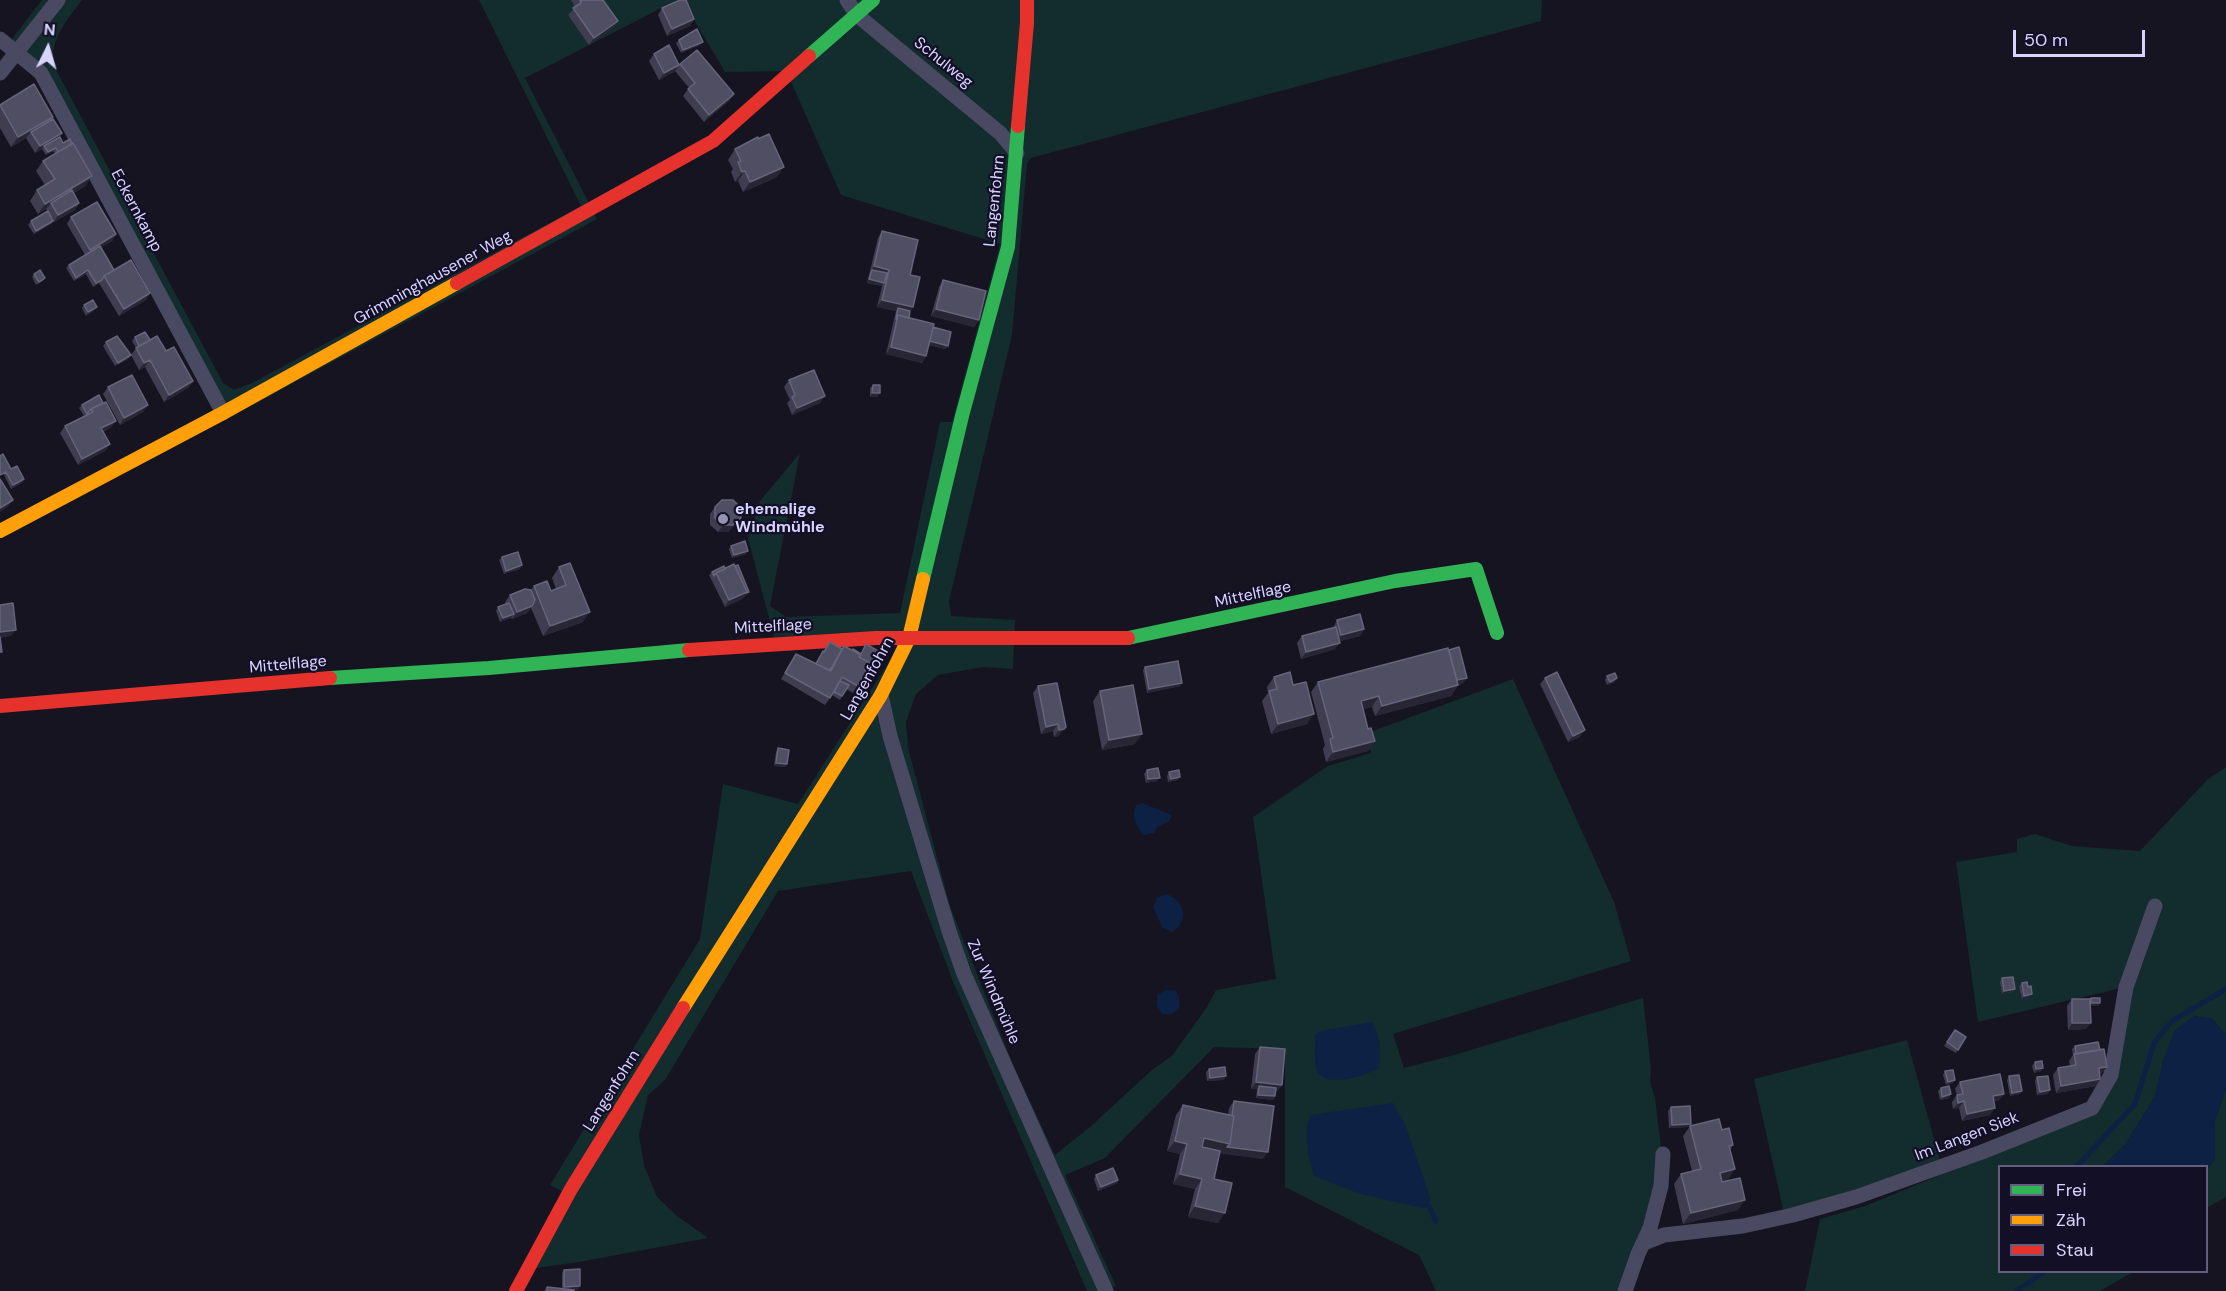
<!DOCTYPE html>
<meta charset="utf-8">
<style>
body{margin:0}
#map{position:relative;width:2226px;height:1291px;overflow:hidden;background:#161421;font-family:"DM Sans",sans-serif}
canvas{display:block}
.legend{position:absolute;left:1998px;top:1165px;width:210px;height:108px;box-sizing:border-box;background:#130f26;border:2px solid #625e7d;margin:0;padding:8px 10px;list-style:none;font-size:18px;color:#d9d4ff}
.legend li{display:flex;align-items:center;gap:12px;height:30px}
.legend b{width:30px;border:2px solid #625e7d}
.north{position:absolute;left:18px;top:18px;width:60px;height:60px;-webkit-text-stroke:4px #130f26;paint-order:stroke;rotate:5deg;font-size:16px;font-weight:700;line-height:24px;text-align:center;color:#d9d4ff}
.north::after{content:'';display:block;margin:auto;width:21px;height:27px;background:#d9d4ff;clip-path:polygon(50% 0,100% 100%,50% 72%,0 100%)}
.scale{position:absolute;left:2013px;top:30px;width:132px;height:27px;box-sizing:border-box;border:3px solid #d9d4ff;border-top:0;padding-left:8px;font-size:18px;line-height:21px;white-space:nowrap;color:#d9d4ff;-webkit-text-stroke:4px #130f26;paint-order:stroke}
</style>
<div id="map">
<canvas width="2226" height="1291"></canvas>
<ul class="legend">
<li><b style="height:8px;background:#30b455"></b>Frei</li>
<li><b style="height:8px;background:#ff9f0a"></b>Zäh</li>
<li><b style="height:8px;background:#e5322d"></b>Stau</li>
</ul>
<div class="north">N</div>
<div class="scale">50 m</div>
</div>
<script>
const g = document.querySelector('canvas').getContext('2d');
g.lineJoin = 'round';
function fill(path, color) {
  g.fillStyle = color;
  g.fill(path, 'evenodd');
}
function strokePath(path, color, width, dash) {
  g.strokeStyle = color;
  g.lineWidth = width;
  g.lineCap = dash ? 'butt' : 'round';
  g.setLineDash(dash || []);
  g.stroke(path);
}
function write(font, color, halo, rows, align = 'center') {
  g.font = font + ' "DM Sans",sans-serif';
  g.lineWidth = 4.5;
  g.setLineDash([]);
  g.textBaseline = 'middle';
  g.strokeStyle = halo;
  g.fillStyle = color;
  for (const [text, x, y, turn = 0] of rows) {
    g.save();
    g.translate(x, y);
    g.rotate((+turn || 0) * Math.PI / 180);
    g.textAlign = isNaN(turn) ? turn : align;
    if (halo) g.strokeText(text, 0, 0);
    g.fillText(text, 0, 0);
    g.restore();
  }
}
fill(new Path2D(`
 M 42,0 L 82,0 C 70,16 51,38 53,59 C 53,66 59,75 62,81 L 223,383 L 234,390 L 252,383 L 581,206 L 479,0 L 677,0 L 525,78 L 597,219 L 232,416 L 43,68 L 11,40 Z
 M 682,0 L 1542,0 L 1541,21 L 1031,158 L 1027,164 L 1012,335 L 949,601 L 951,616 L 1015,620 L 1013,669 L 983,667 L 938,675 L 916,694 L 906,722 L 908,748 L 950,906 L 1013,1065 L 1055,1155 L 1091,1126 L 1153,1069 L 1172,1056 L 1207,1007 L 1216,990 L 1276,979 L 1253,817 L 1328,766 L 1371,753 L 1365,734 L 1513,679 L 1614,902 L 1631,961 L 1393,1034 L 1404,1068 L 1454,1055 L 1643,998 L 1651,1069 L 1650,1082 L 1655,1098 L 1662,1155 L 1652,1202 L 1618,1291 L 1436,1291 L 1419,1255 L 1285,1187 L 1285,1049 L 1214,1047 L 1105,1158 L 1065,1175 L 1116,1286 L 1100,1289 L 1100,1291 L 1087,1291 L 954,984 L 911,871 L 778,891 L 665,1080 L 648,1095 L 639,1135 L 644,1165 L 657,1197 L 677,1216 L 708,1238 L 579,1262 L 536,1268 L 573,1197 L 550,1185 L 700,939 L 723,784 L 798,804 L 892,657 L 902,633 L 774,637 L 748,538 L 760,501 L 800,453 L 770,606 L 786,617 L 900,613 L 940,422 L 952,422 L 1000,244 L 841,195 L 792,84 L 784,71 L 725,72 Z
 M 2226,767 L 2226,1035 L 2212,1019 L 2194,1016 L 2164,1058 L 2155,1097 L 2125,1145 L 2103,1166 L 2000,1166 L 2000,1272 L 2133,1272 L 2100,1291 L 1805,1291 L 1820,1219 L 1865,1206 L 2009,1147 L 2090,1106 L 2106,1075 L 2121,988 L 1978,1022 L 1956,862 L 2017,852 L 2017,839 L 2035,834 L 2072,846 L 2140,851 L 2208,779 Z
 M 1907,1040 L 1940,1161 L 1784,1213 L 1754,1079 Z
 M 2226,1088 L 2226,1197 L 2207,1208 L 2207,1169 L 2215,1159 L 2215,1121 Z`), '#132c2d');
fill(new Path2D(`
 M 1142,803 L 1172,815 L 1169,821 L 1157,827 L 1154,833 L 1143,835 C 1136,825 1131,818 1136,805 Z
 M 1166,894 C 1185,900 1190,921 1172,932 L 1162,927 L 1153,907 L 1157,898 Z
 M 1166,990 L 1175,990 L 1179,997 L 1179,1009 L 1172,1014 L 1162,1014 L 1157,1006 L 1157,995 Z
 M 2194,1016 L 2212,1019 L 2226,1035 L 2226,1088 L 2215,1121 L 2215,1159 L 2207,1169 L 2206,1166 L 2103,1166 L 2125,1145 L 2155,1097 L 2164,1058 L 2175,1030 Z
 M 1372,1022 C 1380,1033 1381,1055 1379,1068 C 1366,1076 1321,1090 1316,1068 C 1314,1058 1316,1045 1315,1035 L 1321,1031 Z
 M 1393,1103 L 1405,1124 L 1430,1197 L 1429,1206 L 1422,1208 L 1361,1194 L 1314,1176 C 1309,1159 1302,1131 1311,1115 Z`), '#0d2144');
strokePath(new Path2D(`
 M 2077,1166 L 2135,1104 L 2154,1043 L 2172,1021 L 2226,989
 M 1429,1206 L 1436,1221
 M 2016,1291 L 2044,1272`), '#0d2144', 5);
strokePath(new Path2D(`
 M 847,0 L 857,15 L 1000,133 L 1017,153
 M 0,39 L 41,73 L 223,413
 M 0,73 L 58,0
 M 881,695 L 890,736 L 949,931 L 964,974 L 1106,1291
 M 1644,1243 L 1664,1235 L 1743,1226 L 1793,1215 L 1856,1197 L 1982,1152 L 2092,1108 L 2111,1075 L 2126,987 L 2155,906
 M 1625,1291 L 1638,1254 L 1650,1228 L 1661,1186 L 1663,1154`), '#4a4962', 15);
strokePath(new Path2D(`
 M 809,56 L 873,0
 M 923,579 L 962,416 L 1008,247 L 1018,126
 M 1128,638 L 1395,581 L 1476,569 L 1497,633
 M 330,678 L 489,668 L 689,650`), '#30b455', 14);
strokePath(new Path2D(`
 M 0,531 L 223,413 L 457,283
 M 683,1008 L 881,695 L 909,638 L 923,579`), '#ff9f0a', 14);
strokePath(new Path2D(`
 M 1018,126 L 1027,23 L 1027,0
 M 457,283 L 713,141 L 809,56
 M 689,650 L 876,638 L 1128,638
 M 0,706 L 330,678
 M 516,1291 L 571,1189 L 683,1008`), '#e5322d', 14);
fill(new Path2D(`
 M 571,0 L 603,0 L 618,21 L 613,28 L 589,45 L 568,15 L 575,7 Z
 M 662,8 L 694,19 L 690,26 L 667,36 L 658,15 Z
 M 679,40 L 700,45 L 681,53 L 676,43 Z
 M 654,54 L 679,65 L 674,72 L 659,80 L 649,61 Z
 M 680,64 L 734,94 L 729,101 L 704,122 L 683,96 L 689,88 L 675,71 Z
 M 0,105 L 53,117 L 51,120 L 62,133 L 60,137 L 63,143 L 92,176 L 85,186 L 74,193 L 79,203 L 75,210 L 54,222 L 53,221 L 51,224 L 34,234 L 28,225 L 31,221 L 47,211 L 46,209 L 38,214 L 30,201 L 37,190 L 45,185 L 36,171 L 43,161 L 55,154 L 53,151 L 46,155 L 42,149 L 35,153 L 26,138 L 11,147 L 0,128 Z
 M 735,149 L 777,177 L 743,192 L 738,181 L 735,182 L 731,172 L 733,169 L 728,160 Z
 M 71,217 L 116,234 L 112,241 L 101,247 L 114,270 L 150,293 L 146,300 L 119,316 L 99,283 L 93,287 L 86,274 L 74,281 L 66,268 L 69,265 L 85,255 L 67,224 Z
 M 882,231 L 910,275 L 913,307 L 910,311 L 909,318 L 933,327 L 948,346 L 945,349 L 929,345 L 926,356 L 922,363 L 886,354 L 896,311 L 877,307 L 882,286 L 867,283 L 878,238 Z
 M 34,274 L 45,278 L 43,281 L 36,285 L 32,277 Z
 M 943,280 L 979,320 L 974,327 L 931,316 L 939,287 Z
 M 84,305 L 94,310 L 86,316 L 82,308 Z
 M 135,337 L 150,340 L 166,351 L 193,381 L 188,388 L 164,402 L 145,367 L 139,370 L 131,355 L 136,348 L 132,341 Z
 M 106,342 L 128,359 L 115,366 L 103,346 Z
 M 789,380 L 820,403 L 792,415 L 787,403 L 790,400 L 784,387 Z
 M 873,385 L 880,393 L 877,397 L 870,397 L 870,388 Z
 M 108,387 L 148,405 L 143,412 L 120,425 L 103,394 Z
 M 103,403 L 116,421 L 111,427 L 103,432 L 110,444 L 105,451 L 78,465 L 60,433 L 65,426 L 84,416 L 79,408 L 82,405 Z
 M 0,456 L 11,469 L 24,479 L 22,483 L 11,489 L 4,475 Z
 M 715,507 L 741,518 L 728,532 L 718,532 L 710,525 L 710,514 Z
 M 731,546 L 746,554 L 732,558 L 729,549 Z
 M 502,557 L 520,569 L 504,574 L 499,560 Z
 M 559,567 L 583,622 L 543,636 L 531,608 L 527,613 L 512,619 L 511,618 L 500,622 L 496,611 L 498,607 L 506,604 L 505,602 L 510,595 L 531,590 L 534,586 L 551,591 L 556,589 L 552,578 Z
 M 725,569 L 749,592 L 742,599 L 725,607 L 709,575 L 712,572 Z
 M 1337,620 L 1364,629 L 1360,636 L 1340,641 L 1335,649 L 1301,659 L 1297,643 L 1302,636 L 1333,628 Z
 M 830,642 L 869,668 L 867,671 L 866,671 L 853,693 L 846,689 L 840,700 L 832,695 L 825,705 L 781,679 L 796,654 L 815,663 Z
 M 1449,650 L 1467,678 L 1462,684 L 1458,685 L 1451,696 L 1375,716 L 1372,707 L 1363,709 L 1368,729 L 1375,741 L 1368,751 L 1326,762 L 1323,749 L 1325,745 L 1311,692 L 1318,682 Z
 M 1145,667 L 1180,686 L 1147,693 L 1143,670 Z
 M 1607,676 L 1615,682 L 1607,685 L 1605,680 Z
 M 1274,677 L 1293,685 L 1307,724 L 1271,734 L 1262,701 L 1268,693 L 1267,687 Z
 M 1545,678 L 1580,737 L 1568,742 L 1540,684 Z
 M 1057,683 L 1059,736 L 1054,737 L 1053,731 L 1041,734 L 1033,693 L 1038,686 Z
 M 1100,691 L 1135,744 L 1102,750 L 1093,701 Z
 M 778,748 L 787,764 L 785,767 L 774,766 L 776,752 Z
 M 1147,770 L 1157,781 L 1146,783 L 1144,774 Z
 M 1169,772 L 1180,777 L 1177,780 L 1168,782 L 1167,776 Z
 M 2002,978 L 2015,989 L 2012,992 L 2002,994 L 2000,982 Z
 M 2022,983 L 2030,998 L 2022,999 L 2019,986 Z
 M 2072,999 L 2100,1003 L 2098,1006 L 2090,1006 L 2086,1029 L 2068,1030 L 2067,1006 Z
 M 1955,1030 L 1966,1037 L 1956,1053 L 1944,1046 Z
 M 2075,1046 L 2100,1050 L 2107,1067 L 2102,1073 L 2100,1074 L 2100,1079 L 2096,1086 L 2056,1093 L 2053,1075 L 2058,1068 L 2070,1066 L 2069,1061 L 2073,1055 L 2072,1049 Z
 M 1260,1047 L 1282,1085 L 1277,1091 L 1276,1091 L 1275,1096 L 1273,1100 L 1256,1098 L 1257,1089 L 1251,1089 L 1255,1054 Z
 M 2035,1062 L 2043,1068 L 2041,1071 L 2034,1073 L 2032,1066 Z
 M 1209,1069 L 1224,1080 L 1207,1081 L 1206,1072 Z
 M 1945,1071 L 1953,1083 L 1946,1085 L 1943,1075 Z
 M 2009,1076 L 2022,1091 L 2020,1094 L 2010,1096 L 2007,1080 Z
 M 2037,1077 L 2048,1094 L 2037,1095 L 2035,1081 Z
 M 1960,1082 L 2004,1094 L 1999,1100 L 1994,1101 L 1990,1115 L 1962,1121 L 1959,1108 L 1953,1109 L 1952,1102 L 1957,1095 L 1955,1089 Z
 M 1941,1088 L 1949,1098 L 1940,1100 L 1938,1091 Z
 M 1234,1101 L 1263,1159 L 1220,1153 L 1214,1179 L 1218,1223 L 1188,1217 L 1195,1189 L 1173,1184 L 1180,1154 L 1167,1151 L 1176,1115 L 1183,1105 L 1228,1115 L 1229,1108 Z
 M 1671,1107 L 1688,1127 L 1669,1128 L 1668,1111 Z
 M 1690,1126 L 1722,1130 L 1733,1145 L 1730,1150 L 1728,1180 L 1722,1181 L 1738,1210 L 1683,1224 L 1674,1184 L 1681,1174 L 1692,1171 L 1683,1136 Z
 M 1096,1175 L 1118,1180 L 1116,1184 L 1098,1191 L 1094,1179 Z
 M 564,1270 L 578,1290 L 572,1290 L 574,1291 L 544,1291 L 547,1287 L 562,1289 L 562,1273 Z`), '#403d50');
fill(new Path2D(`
 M 694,19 L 690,26 L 667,36 L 672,29 Z
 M 618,21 L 613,28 L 589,45 L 594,38 Z
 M 703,42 L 700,45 L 681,53 L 683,50 Z
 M 679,65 L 674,72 L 659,80 L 664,73 Z
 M 734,94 L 729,101 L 704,122 L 709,115 Z
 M 53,117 L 46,127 L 31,132 L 26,138 L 11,147 L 18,137 Z
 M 62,133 L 57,140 L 44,146 L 42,149 L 35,153 L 40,146 Z
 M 56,148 L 53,151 L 46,155 L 48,152 Z
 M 784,167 L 777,177 L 743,192 L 750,182 Z
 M 745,171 L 738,181 L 735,182 L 742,172 Z
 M 92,176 L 85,186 L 53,206 L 51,203 L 46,209 L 38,214 L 45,204 Z
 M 79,203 L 75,210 L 54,222 L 58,215 Z
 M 53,221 L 51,224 L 34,234 L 36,231 Z
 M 116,234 L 112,241 L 86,256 L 90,250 Z
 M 874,266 L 889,270 L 884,277 L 872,270 Z
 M 88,270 L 86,274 L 74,281 L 76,278 Z
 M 869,279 L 884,283 L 882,286 L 867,283 Z
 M 150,293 L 146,300 L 119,316 L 124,309 Z
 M 882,300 L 913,307 L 908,314 L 898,308 L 896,311 L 877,307 Z
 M 97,307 L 94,310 L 86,316 L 88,312 Z
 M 936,309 L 979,320 L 974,327 L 931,316 Z
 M 928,341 L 948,346 L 945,349 L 926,344 Z
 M 891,347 L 926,356 L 922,363 L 886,354 Z
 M 131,355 L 128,359 L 115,366 L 118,363 Z
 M 150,360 L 145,367 L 139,370 L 144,363 Z
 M 193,381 L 188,388 L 164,402 L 169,395 Z
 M 872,393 L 880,393 L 877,397 L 870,397 Z
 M 825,396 L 820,403 L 792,415 L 797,408 Z
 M 148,405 L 143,412 L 120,425 L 124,418 Z
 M 116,421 L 111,427 L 97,435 L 101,428 Z
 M 110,444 L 105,451 L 78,465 L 82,459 Z
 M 24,479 L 22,483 L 11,489 L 13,485 Z
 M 13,500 L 8,507 L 0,512 L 0,508 Z
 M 741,518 L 728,532 L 718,532 L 723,525 Z
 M 748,551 L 746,554 L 732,558 L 734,555 Z
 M 522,565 L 520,569 L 504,574 L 506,571 Z
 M 747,592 L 749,592 L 742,599 L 725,607 L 729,600 Z
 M 532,606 L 527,613 L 512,619 L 517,612 Z
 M 590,612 L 583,622 L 543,636 L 550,626 Z
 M 514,614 L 511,618 L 500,622 L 503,618 Z
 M 1364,629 L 1360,636 L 1336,642 L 1341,635 Z
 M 16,630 L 11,636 L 0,638 L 0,632 Z
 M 1340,643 L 1335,649 L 1301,659 L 1306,652 Z
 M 1467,678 L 1462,684 L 1458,685 L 1451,696 L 1375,716 L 1382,706 L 1454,681 Z
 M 1617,678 L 1615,682 L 1607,685 L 1610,682 Z
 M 1182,683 L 1180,686 L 1147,693 L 1149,689 Z
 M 1379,696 L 1372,707 L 1354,712 L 1361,701 Z
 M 1314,714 L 1307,724 L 1271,734 L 1278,724 Z
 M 1058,724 L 1053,731 L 1041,734 L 1046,727 Z
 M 1064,729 L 1059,736 L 1054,737 L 1059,730 Z
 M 1585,730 L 1580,737 L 1568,742 L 1573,736 Z
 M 1142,734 L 1135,744 L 1102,750 L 1109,740 Z
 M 1375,741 L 1368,751 L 1326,762 L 1333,752 Z
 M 776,763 L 787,764 L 785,767 L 774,766 Z
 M 1180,777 L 1177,780 L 1168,782 L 1171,779 Z
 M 1160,778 L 1157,781 L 1146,783 L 1148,779 Z
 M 2015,989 L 2012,992 L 2002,994 L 2004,991 Z
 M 2032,994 L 2030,998 L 2022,999 L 2024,996 Z
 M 2091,1003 L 2100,1003 L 2098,1006 L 2088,1006 Z
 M 2072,1023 L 2091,1023 L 2086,1029 L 2068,1030 Z
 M 2107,1067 L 2102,1073 L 2094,1075 L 2099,1068 Z
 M 2043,1068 L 2041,1071 L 2034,1073 L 2036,1069 Z
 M 1226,1076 L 1224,1080 L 1207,1081 L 1210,1078 Z
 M 2100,1079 L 2096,1086 L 2056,1093 L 2061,1086 Z
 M 1955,1080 L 1953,1083 L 1946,1085 L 1948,1082 Z
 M 1256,1082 L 1282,1085 L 1277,1091 L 1259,1089 L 1259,1086 L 1257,1089 L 1251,1089 Z
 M 2050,1090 L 2048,1094 L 2037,1095 L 2040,1092 Z
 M 2022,1091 L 2020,1094 L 2010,1096 L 2012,1093 Z
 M 1951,1094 L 1949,1098 L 1940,1100 L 1942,1097 Z
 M 2004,1094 L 1999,1100 L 1988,1102 L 1993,1096 Z
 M 1258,1095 L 1275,1096 L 1273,1100 L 1256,1098 Z
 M 1964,1101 L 1959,1108 L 1953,1109 L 1958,1103 Z
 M 1995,1108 L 1990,1115 L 1962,1121 L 1967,1114 Z
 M 1691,1124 L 1688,1127 L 1669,1128 L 1672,1125 Z
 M 1204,1138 L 1268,1152 L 1263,1159 L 1223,1154 L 1197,1148 Z
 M 1175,1141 L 1187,1144 L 1180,1154 L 1167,1151 Z
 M 1735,1169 L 1728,1180 L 1713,1183 L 1720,1173 Z
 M 1180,1174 L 1202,1179 L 1195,1189 L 1173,1184 Z
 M 1118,1180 L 1116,1184 L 1098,1191 L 1101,1187 Z
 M 1745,1200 L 1738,1210 L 1683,1224 L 1691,1213 Z
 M 1195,1206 L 1225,1213 L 1218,1223 L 1188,1217 Z
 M 580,1286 L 578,1290 L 562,1290 L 564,1287 Z`), '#282635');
const building = new Path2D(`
 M 580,0 L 603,0 L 618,21 L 594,38 L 573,8 L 581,3 Z
 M 680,0 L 686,0 L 694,19 L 672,29 L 662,8 Z
 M 697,29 L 703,42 L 683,50 L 679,40 Z
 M 669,45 L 679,65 L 664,73 L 654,54 Z
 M 697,50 L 734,94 L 709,115 L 688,89 L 695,83 L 680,64 Z
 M 34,84 L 53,117 L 18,137 L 0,105 Z
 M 53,119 L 62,133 L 40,146 L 31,132 Z
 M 769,134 L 784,167 L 750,182 L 745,171 L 742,172 L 738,162 L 741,161 L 735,149 L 758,137 L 758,139 Z
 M 60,137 L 63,143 L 70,139 L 72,144 L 58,152 L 56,148 L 48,152 L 44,146 Z
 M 73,143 L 92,176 L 45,204 L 37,190 L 55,179 L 43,161 Z
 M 72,190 L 79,203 L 58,215 L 51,203 Z
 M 97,202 L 116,234 L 90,250 L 71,217 Z
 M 48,211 L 53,221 L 36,231 L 31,221 Z
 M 882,231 L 918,240 L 910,275 L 920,277 L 913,307 L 882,300 L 889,270 L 874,266 Z
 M 100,246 L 114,270 L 104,276 L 102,280 L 96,283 L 88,270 L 76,278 L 69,265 Z
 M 131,260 L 150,293 L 124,309 L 104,276 Z
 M 40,270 L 45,278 L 39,282 L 34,274 Z
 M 872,270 L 887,273 L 884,283 L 869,279 Z
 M 943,280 L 986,291 L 979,320 L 936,309 Z
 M 93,300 L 97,307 L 88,312 L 84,305 Z
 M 898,308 L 910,311 L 909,318 L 898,315 L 896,319 Z
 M 898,315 L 934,324 L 926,356 L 891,347 Z
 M 933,327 L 951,332 L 948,346 L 930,341 Z
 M 145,332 L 150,340 L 139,346 L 135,337 Z
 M 117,336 L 131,355 L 118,363 L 106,342 Z
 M 157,336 L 166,351 L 174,347 L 193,381 L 169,395 L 150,360 L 144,363 L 136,348 Z
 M 814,370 L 825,396 L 797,408 L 792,397 L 795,395 L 789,380 Z
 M 132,375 L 148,405 L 124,418 L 108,387 Z
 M 873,385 L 880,385 L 880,393 L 872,393 Z
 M 99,395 L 103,403 L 91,409 L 87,414 L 82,405 Z
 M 106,402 L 116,421 L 101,428 L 110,444 L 82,459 L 65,426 L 93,412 L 91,409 Z
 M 3,454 L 11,469 L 17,466 L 24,479 L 13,485 L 6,472 L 0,475 L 0,456 Z
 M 0,479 L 13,500 L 0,508 Z
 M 722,500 L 733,500 L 740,507 L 741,518 L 733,525 L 723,525 L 715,518 L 715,507 Z
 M 745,541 L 748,551 L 734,555 L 731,546 Z
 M 518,552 L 522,565 L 506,571 L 502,557 Z
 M 570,563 L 590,612 L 550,626 L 534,586 L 547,581 L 551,591 L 566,585 L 559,567 Z
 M 734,564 L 747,592 L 729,600 L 716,573 Z
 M 738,565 L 749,592 L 746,593 L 747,592 L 735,566 Z
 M 724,566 L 725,569 L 716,573 L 714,576 L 712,572 Z
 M 525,589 L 531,590 L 535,600 L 532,606 L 517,612 L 510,595 Z
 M 13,603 L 16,630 L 0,632 L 0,605 Z
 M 509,603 L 514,614 L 503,618 L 498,607 Z
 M 1360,614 L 1364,629 L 1341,635 L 1337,620 Z
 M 1336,627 L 1340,643 L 1306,652 L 1302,636 Z
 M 0,637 L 2,652 L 0,652 Z
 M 830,642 L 842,649 L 830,670 L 816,664 L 823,651 L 824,652 Z
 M 866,644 L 878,651 L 869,668 L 868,667 L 870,663 L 859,657 L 861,655 L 852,650 L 853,649 L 861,654 Z
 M 844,646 L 861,655 L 859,657 L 870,663 L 858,686 L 842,677 L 830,698 L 785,673 L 796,654 L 831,671 Z
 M 1459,647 L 1467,678 L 1457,680 L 1449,650 Z
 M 1448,648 L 1458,685 L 1382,706 L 1379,696 L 1361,701 L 1368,729 L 1371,728 L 1375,741 L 1333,752 L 1330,739 L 1333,738 L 1318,682 Z
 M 1178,661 L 1182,683 L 1149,689 L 1145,667 Z
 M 1290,672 L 1293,685 L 1306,682 L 1314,714 L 1278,724 L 1269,691 L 1277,689 L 1274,677 Z
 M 1557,672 L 1585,730 L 1573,736 L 1545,678 Z
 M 1615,673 L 1617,678 L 1610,682 L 1607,676 Z
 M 840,681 L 849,685 L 842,696 L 834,692 Z
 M 1057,683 L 1066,727 L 1064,729 L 1059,730 L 1058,724 L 1046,727 L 1038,686 Z
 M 1133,685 L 1142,734 L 1109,740 L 1100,691 Z
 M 778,748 L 789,750 L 787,764 L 776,763 Z
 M 1158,768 L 1160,778 L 1148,779 L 1147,770 Z
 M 1179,770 L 1180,777 L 1171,779 L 1169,772 Z
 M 2013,977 L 2015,989 L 2004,991 L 2002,978 Z
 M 2027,982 L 2028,987 L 2031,986 L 2032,994 L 2024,996 L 2022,983 Z
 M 2091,998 L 2100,998 L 2100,1003 L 2091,1003 Z
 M 2072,999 L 2090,999 L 2091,1023 L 2072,1023 Z
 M 1955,1030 L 1966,1037 L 1958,1050 L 1947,1042 Z
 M 2098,1042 L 2100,1050 L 2076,1054 L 2075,1046 Z
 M 1260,1047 L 1285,1049 L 1282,1085 L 1256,1082 Z
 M 2104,1049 L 2107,1067 L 2099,1068 L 2100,1079 L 2061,1086 L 2058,1068 L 2076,1065 L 2074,1054 Z
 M 2042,1061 L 2043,1068 L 2036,1069 L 2035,1062 Z
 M 1225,1067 L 1226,1076 L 1210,1078 L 1209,1069 Z
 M 1953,1070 L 1955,1080 L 1948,1082 L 1945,1071 Z
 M 2000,1074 L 2004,1094 L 1993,1096 L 1995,1108 L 1967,1114 L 1964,1101 L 1958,1103 L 1957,1095 L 1963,1094 L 1960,1082 Z
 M 2019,1075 L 2022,1091 L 2012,1093 L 2009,1076 Z
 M 2048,1076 L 2050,1090 L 2040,1092 L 2037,1077 Z
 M 1259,1086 L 1276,1088 L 1275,1096 L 1258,1095 Z
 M 1949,1086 L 1951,1094 L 1942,1097 L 1941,1088 Z
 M 1234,1101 L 1274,1106 L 1268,1152 L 1227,1147 L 1230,1144 L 1234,1116 L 1232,1116 Z
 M 1183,1105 L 1234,1116 L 1230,1144 L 1204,1138 L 1202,1147 L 1220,1151 L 1214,1179 L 1232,1183 L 1225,1213 L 1195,1206 L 1202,1179 L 1180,1174 L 1187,1144 L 1175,1141 Z
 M 1690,1106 L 1691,1124 L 1672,1125 L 1671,1107 Z
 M 1719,1119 L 1722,1130 L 1729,1128 L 1733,1145 L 1729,1146 L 1735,1169 L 1720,1173 L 1722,1182 L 1740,1178 L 1745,1200 L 1691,1213 L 1681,1174 L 1701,1169 L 1690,1126 Z
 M 1113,1168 L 1118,1180 L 1101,1187 L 1096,1175 Z
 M 580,1269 L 580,1286 L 564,1287 L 564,1270 Z
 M 547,1287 L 574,1290 L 574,1291 L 547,1291 Z`);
fill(building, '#504e63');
strokePath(building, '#66637b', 1.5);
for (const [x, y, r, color] of [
 [723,519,6,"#9591b1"]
]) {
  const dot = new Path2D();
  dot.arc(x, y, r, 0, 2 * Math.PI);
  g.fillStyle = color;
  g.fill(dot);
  strokePath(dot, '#130f26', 2);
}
write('16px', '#d9d4ff', '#130f26', [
 ["Schulweg",943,63,39],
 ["Langenfohrn",995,201,-84],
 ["Eckernkamp",136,211,62],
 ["Grimminghausener Weg",433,278,-29],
 ["Mittelflage",1253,595,-12],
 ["Mittelflage",773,627,-3],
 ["Mittelflage",288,665,-5],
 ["Langenfohrn",868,679,-61],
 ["Zur Windmühle",993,992,67],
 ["Langenfohrn",612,1091,-58],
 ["Im Langen Siek",1967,1137,-21]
]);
write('bold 16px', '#d9d4ff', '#130f26', [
 ["ehemalige",735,510],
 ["Windmühle",735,528]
], 'left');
</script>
